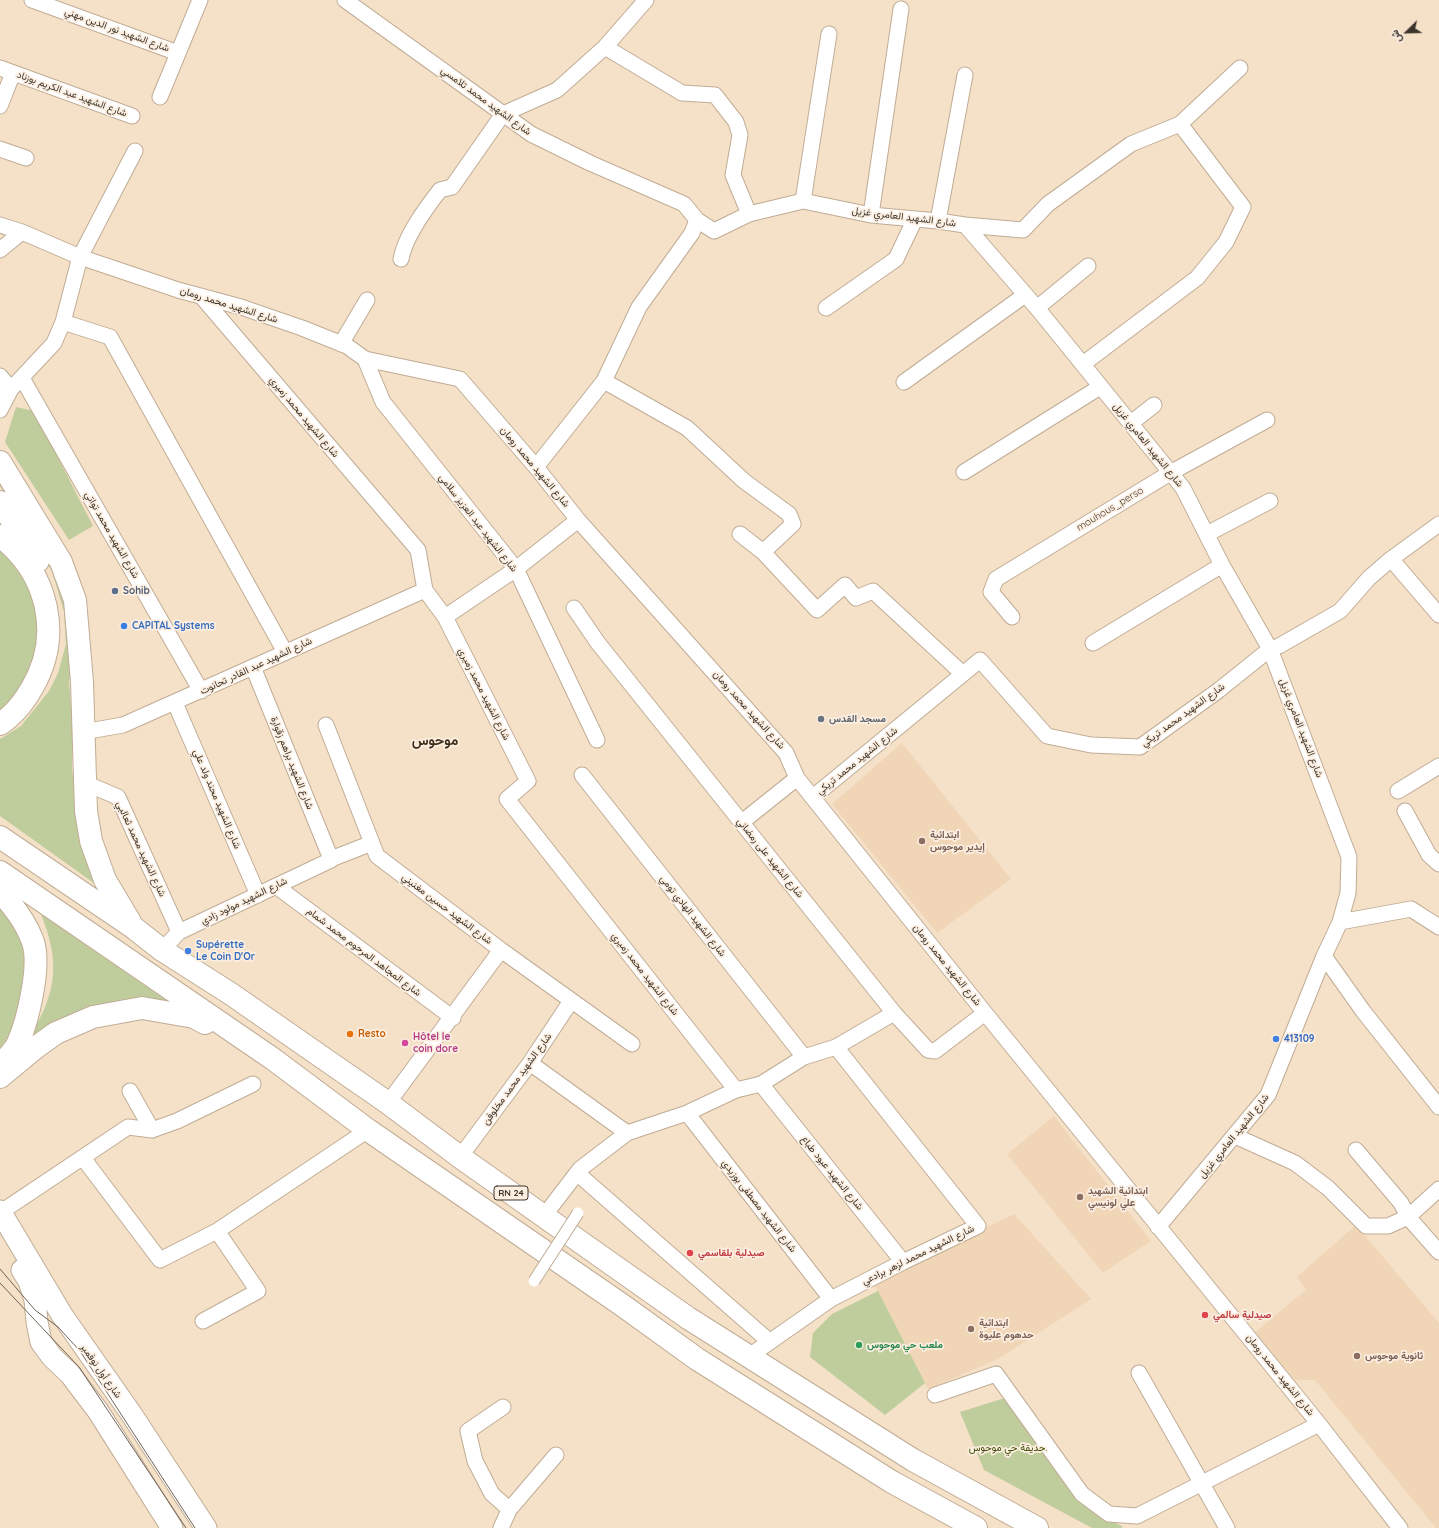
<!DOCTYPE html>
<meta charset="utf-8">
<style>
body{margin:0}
#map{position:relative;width:1439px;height:1528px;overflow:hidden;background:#f5e0c8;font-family:Quicksand,Vazirmatn,sans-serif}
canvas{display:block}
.north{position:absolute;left:1387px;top:12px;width:40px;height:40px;-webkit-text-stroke:3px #fcefe1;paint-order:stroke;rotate:247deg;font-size:11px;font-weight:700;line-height:16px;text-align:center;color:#3c342b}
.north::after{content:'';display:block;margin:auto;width:14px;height:18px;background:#3c342b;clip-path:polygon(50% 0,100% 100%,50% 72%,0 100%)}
</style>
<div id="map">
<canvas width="1439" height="1528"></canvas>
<div class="north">ش</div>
</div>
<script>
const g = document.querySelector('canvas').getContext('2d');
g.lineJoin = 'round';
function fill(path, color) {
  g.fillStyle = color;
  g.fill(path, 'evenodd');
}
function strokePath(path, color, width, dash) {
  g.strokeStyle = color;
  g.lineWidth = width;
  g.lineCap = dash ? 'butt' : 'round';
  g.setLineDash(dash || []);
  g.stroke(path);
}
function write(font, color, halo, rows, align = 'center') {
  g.font = font + ' Quicksand,Vazirmatn,sans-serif';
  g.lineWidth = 3.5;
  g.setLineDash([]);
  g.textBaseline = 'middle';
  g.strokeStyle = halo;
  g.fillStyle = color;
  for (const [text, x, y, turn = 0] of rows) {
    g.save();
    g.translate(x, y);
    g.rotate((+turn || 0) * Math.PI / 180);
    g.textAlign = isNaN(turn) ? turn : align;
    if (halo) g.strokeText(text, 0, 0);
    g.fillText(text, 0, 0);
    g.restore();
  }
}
fill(new Path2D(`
 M 902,743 L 1011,879 L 937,933 L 832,804 Z
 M 1054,1116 L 1151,1241 L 1103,1273 L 1007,1154 Z
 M 1014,1214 L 1091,1299 L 998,1359 L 928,1389 L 873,1282 Z
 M 1356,1225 L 1439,1323 L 1439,1528 L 1436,1528 L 1315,1380 L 1295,1380 L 1254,1333 L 1306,1290 L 1297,1277 Z`), '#f0d6b7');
fill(new Path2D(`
 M 16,407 L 34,411 L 93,526 L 69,540 L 5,442 Z
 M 0,476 L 67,594 L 72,661 L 69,683 L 72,716 L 72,770 L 80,818 L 98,886 L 0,816 L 0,739 L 21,726 L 49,691 L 58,673 L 66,644 L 64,612 L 52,571 L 0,486 Z
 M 0,539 L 40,596 L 42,659 L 0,719 Z
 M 0,901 L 13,912 L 32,968 L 11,1034 L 0,1048 Z
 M 41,914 L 173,1005 C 143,1002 110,996 82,1011 C 67,1018 53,1028 39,1037 L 33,1031 C 58,988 59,960 41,914 Z
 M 878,1291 L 925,1383 L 885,1415 L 810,1357 L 813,1333 L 832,1314 Z
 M 1008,1397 L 1045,1450 L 1073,1496 L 1098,1513 L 1123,1527 L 1121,1528 L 1092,1528 L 984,1470 L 960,1412 Z`), '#bfcd9d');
const minor = new Path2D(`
 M 32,0 L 178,53
 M 345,0 L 531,134 L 590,163 L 684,204 L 697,220
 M 605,47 L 682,93 L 715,95 L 736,122 L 740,135 L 733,175 L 749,214
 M 0,68 L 132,116
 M 160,97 L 200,0
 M 0,106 L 13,73
 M 0,149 L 26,158
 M 803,201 L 829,34
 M 871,215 L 901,9
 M 938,221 L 965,75
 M 0,225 L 22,232 L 80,257 L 178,290 L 241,307 L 302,328 L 347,346 L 365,359 L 460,379 L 536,467 L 578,520 L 786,753 L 797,778 L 985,1013 L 1319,1424 L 1400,1528
 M 965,225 L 1023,230 L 1048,204 L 1131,144 L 1180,124 L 1240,68
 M 0,250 L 22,232
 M 401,259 C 405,236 426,208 440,190 L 452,187 L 503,114 L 557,90 L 605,47 L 646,0
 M 201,296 L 418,550 L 425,590 L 445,617 L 528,781 L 507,799 L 736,1090
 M 826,308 L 896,259 L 915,219
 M 1037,308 L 1088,266
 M 63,322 L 110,337 L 285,652
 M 341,344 L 367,300
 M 365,359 L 383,402 L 516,569 L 597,740
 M 1083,364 L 1197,278 L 1226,242 L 1243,207 L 1180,124
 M 0,376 L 11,389 L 3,391
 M 22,378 L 201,691
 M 604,381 L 687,428 L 744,481 L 789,514 L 793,524 L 763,552
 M 904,382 L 1025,295
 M 0,410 L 11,389 L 54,343 L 63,322 L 80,257 L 135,151
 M 1131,423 L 1154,405
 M 536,467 L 604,381 L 639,307 L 692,233 L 697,220 L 714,231 L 749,214 L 803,201 L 871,215 L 938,221 L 965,225 L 1037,308 L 1183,488 L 1222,565 L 1270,649 L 1349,857 L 1348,893 L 1340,922 L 1324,956 L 1268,1095 L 1158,1227
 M 964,472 L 1100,387
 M 740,534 L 763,552 L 817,610 L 845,585 L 856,598 L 873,591 L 963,674
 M 1207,534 L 1270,501
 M 1391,559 L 1439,615
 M 574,608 L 598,643 L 894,1013 L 928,1050 L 935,1051 L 985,1013
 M 445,617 L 516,569 L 578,520
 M 1012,617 L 991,592 L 996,579 L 1170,473 L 1267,420
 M 1093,643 L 1222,565
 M 253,667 L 331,859 L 372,843
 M 175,703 L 258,895
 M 326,725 L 377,856 L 501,950 L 632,1044
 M 83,732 L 123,725 L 425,590
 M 582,775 L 804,1057
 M 85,783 L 118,797 L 179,932
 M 1398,791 L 1439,766
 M 813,797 L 980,660 L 1047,736 L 1091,745 L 1140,747 L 1219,690 L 1270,649 L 1279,646 L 1340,611 L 1369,578 L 1391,559 L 1439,524
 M 1405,811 L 1429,855 L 1439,864
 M 742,822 L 797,778
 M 276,886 L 453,1018
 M 1340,922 L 1411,909 L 1439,927
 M 162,950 L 179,932 L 331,860
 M 1324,956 L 1363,1011 L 1439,1107
 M 530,1063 L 627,1133
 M 761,1084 L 903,1262
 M 130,1091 L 152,1130
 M 388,1103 L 501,950
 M 687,1113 L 831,1299
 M 1235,1136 L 1295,1163 L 1328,1188 L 1366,1226 L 1388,1226 L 1408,1217 L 1439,1189
 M 1356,1150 L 1401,1203 L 1408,1217 L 1439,1252
 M 460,1157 L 530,1063 L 571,1001
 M 83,1158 L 160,1260 L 217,1231 L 368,1130
 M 577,1173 L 770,1342
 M 1,1212 L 128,1127 L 152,1130 L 177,1121 L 253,1084
 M 544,1216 L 580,1169 L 627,1133 L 687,1113 L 736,1090 L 761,1084 L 804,1057 L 836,1047 L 894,1013
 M 203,1321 L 258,1291 L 217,1231
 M 748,1357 L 831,1299 L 903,1262 L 978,1226 L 836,1047
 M 1139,1373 L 1227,1528
 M 935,1395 L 996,1374 L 1082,1494 L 1109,1514 L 1137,1516 L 1319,1424
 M 503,1407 L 468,1431 L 475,1461 L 492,1494 L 509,1509
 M 501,1528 L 509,1510 L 556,1455`);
const secondary = new Path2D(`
 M 0,1211 L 62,1315 L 132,1415 L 206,1528
 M 22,1270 L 29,1281 L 35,1300 L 37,1322 L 41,1342 L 52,1357 L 70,1374 L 98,1411 L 172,1528`);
const trunk = new Path2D(`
 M 0,462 L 61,562 L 75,600 L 82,682 L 86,811 L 91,841 L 105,880 L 130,922
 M 0,502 L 38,561
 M 0,536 C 48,573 63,635 32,688 C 24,702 14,715 0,724
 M 0,837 L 134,928 L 162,950 L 231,994 L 388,1103 L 460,1157 L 688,1318 L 913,1460 L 1037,1528
 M 0,872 L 273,1059 L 368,1130 L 622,1305 L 697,1359 L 892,1482 L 976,1528
 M 0,891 C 13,906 26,922 33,942 C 41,966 28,1020 18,1043 C 15,1050 6,1059 0,1064
 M 0,1077 L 35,1048 L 56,1033 L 93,1017 L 142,1008 L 194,1017 L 205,1023`);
strokePath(minor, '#c0ac95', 17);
strokePath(secondary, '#c0ac95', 23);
strokePath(trunk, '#c0ac95', 24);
strokePath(minor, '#fff', 15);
strokePath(secondary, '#fff', 21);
strokePath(trunk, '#fff', 22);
strokePath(new Path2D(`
 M 0,1269 L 35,1310 L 58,1327 L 80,1351 L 195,1528
 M 0,1283 L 79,1367 L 186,1528`), '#6f6356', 1);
const pedestrianBridge = new Path2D(`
 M 534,1281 L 578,1213`);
strokePath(pedestrianBridge, '#c0ac95', 13, []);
strokePath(pedestrianBridge, '#fff', 11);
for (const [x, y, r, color] of [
 [115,591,4,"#5c6f8a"],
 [124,626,4,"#3f7fe0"],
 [821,719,4,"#6b7280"],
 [922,841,4,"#8d6e63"],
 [188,951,4,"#3f7fe0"],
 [350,1034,4,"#e8710a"],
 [1276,1039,4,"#3f7fe0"],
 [405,1043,4,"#d1479c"],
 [1080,1197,4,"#8d6e63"],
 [690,1253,4,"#e0444e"],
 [1205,1315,4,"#e0444e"],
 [971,1329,4,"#8d6e63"],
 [859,1345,4,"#2e9e5b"],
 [1357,1356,4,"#8d6e63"]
]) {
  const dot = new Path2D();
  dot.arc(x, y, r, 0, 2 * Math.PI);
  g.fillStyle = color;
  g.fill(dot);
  strokePath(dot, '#fcefe1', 1.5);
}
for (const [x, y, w] of [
 [511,1193,34]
]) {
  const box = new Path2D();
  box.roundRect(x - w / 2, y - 7, w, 14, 3);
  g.fillStyle = '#fcefe1';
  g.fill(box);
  strokePath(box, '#3c342b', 1);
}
write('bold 9px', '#3c342b', null, [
 ["RN 24",511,1193]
]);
write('10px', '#3c342b', '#fcefe1', [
 ["شارع الشهيد نور الدين مهني",117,30,20],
 ["شارع الشهيد عبد الكريم بوزناد",72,94,20],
 ["شارع الشهيد محمد تلامسي",486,101,36],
 ["شارع الشهيد العامري غزيل",904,217,7],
 ["شارع الشهيد محمد رومان",229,305,17],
 ["شارع الشهيد محمد زميري",304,417,50],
 ["شارع الشهيد العامري غزيل",1148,445,51],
 ["شارع الشهيد محمد رومان",535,467,50],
 ["mouhous_perso",1110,509,-31],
 ["شارع الشهيد عبد العزيز سلامي",478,523,52],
 ["شارع الشهيد محمد تواتي",112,535,60],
 ["شارع الشهيد عبد القادر تحانوت",256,666,-25],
 ["شارع الشهيد محمد زميري",484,694,63],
 ["شارع الشهيد محمد رومان",749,710,48],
 ["شارع الشهيد محمد تريكي",1183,715,-36],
 ["شارع الشهيد العامري غزيل",1301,728,69],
 ["شارع الشهيد محمد تريكي",857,761,-39],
 ["شارع الشهيد براهم زقوارة",292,763,68],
 ["شارع الشهيد محند ولد علي",217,799,67],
 ["شارع الشهيد محمد ثعالبي",141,849,65],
 ["شارع الشهيد على رمضاني",770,858,51],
 ["شارع الشهيد مولود زادي",244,901,-26],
 ["شارع الشهيد حسين مغنيني",447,909,37],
 ["شارع الشهيد الهادي تومي",693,916,52],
 ["شارع المجاهد المرحوم محمد شمام",364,952,37],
 ["شارع الشهيد محمد رومان",947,965,51],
 ["شارع الشهيد محمد زميري",645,974,52],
 ["شارع الشهيد محمد مخلوفن",517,1079,-54],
 ["شارع الشهيد العامري غزيل",1234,1136,-51],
 ["شارع الشهيد عبود طباع",832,1173,51],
 ["شارع الشهيد مصطفى بوزيدي",759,1206,52],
 ["شارع الشهيد محمد لزهر برادعي",918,1255,-26],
 ["شارع أول نوفمبر",101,1371,55],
 ["شارع الشهيد محمد رومان",1280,1375,51]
]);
write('bold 10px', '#4e5e75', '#fcefe1', [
 ["Sohib",123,591]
], 'left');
write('bold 10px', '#366cbe', '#fcefe1', [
 ["CAPITAL Systems",132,626],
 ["Supérette",196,945],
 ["Le Coin D'Or",196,957],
 ["413109",1284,1039]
], 'left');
write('bold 10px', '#5b616d', '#fcefe1', [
 ["مسجد القدس",829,719]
], 'left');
write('bold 10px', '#785e54', '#fcefe1', [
 ["ابتدائية",930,835],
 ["إيدير موحوس",930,847],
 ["ابتدائية الشهيد",1088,1191],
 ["علي لونيسي",1088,1203],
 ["ابتدائية",979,1323],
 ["حدهوم عليوة",979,1335],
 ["ثانوية موحوس",1365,1356]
], 'left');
write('bold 10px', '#c56008', '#fcefe1', [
 ["Resto",358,1034]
], 'left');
write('bold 10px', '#b23c85', '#fcefe1', [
 ["Hôtel le",413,1037],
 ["coin dore",413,1049]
], 'left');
write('bold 10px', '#be3a42', '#fcefe1', [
 ["صيدلية بلقاسمي",698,1253],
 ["صيدلية سالمي",1213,1315]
], 'left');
write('bold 10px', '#27864d', '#fcefe1', [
 ["ملعب حي موحوس",867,1345]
], 'left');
write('10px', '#3b4902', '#fcefe1', [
 ["حديقة حي موحوس.",1008,1448]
]);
write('bold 14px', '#3e2e1a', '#fcefe1', [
 ["موحوس",435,741]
]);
</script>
